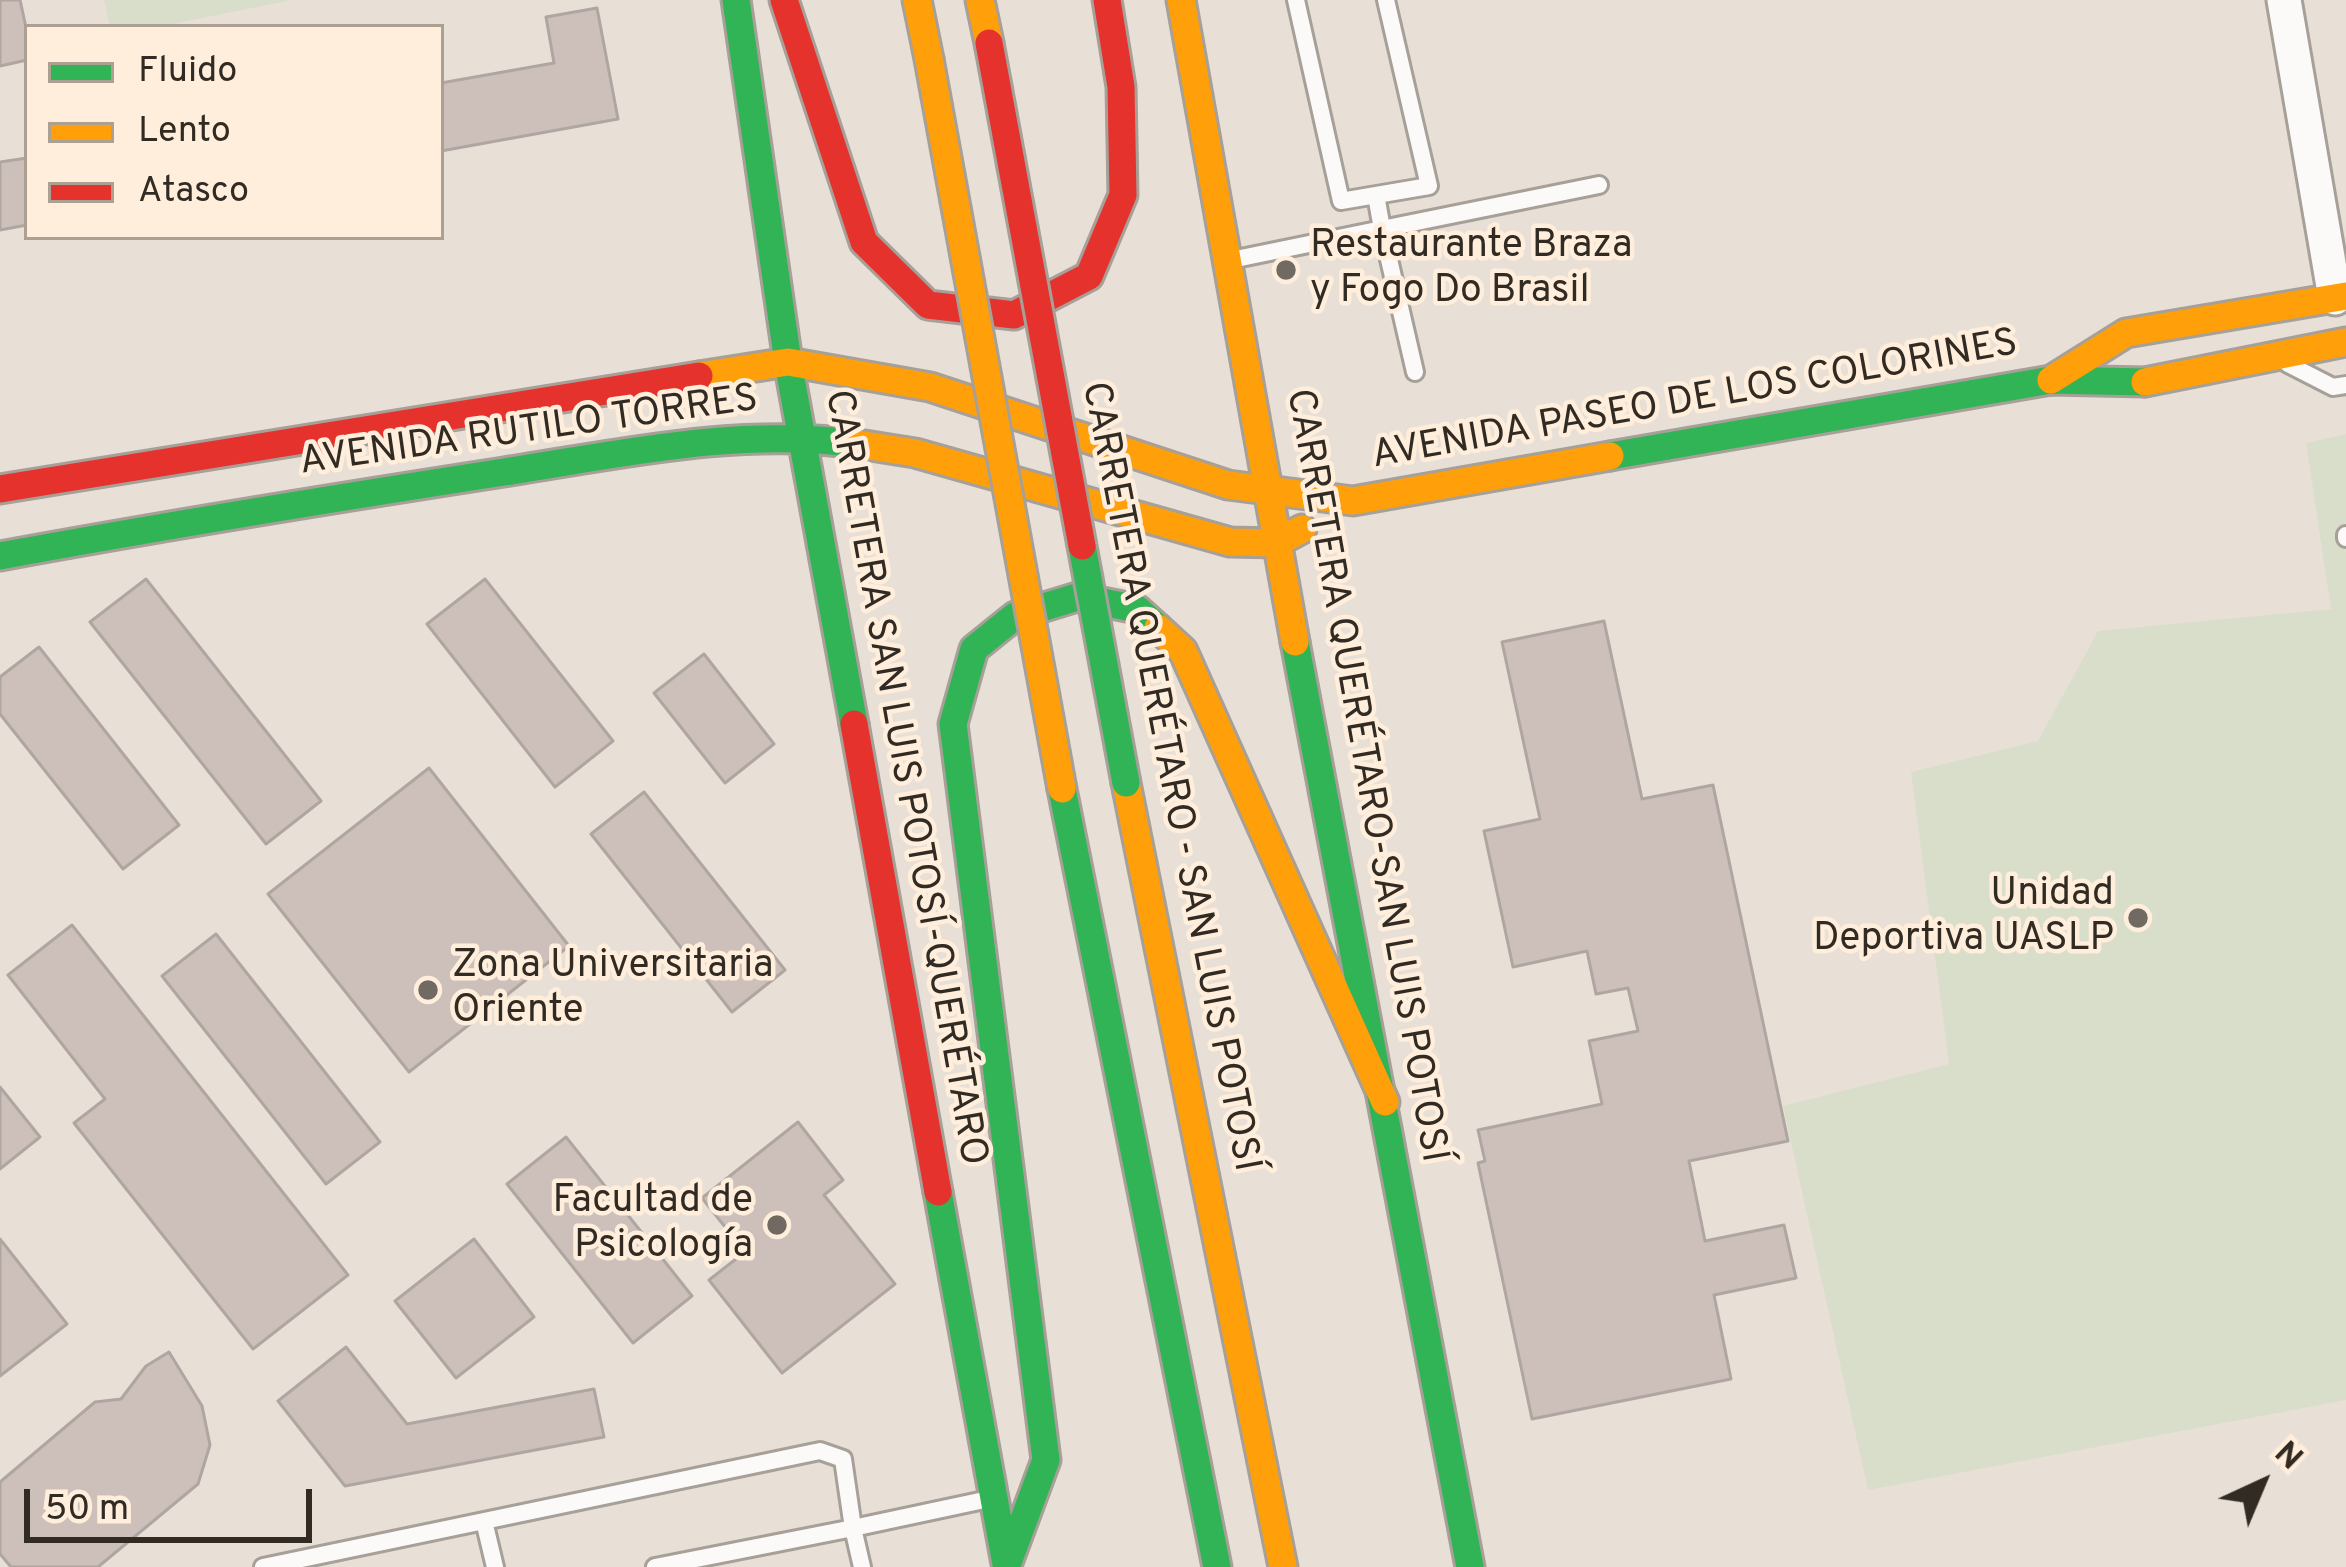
<!DOCTYPE html>
<meta charset="utf-8">
<style>
body{margin:0}
#map{position:relative;width:2346px;height:1567px;overflow:hidden;background:#e8e0d6;font-family:Overpass,sans-serif}
canvas{display:block}
.legend{position:absolute;left:24px;top:24px;width:420px;height:216px;box-sizing:border-box;background:#feeedb;border:3px solid #aca092;margin:0;padding:15px 21px;list-style:none;font-size:36px;color:#312b24}
.legend li{display:flex;align-items:center;gap:24px;height:60px}
.legend b{width:60px;border:3px solid #aca092}
.north{position:absolute;left:2202px;top:1423px;width:120px;height:120px;-webkit-text-stroke:9px #feeedb;paint-order:stroke;rotate:44deg;font-size:33px;font-weight:700;line-height:48px;text-align:center;color:#312b24}
.north::after{content:'';display:block;margin:auto;width:42px;height:54px;background:#312b24;clip-path:polygon(50% 0,100% 100%,50% 72%,0 100%)}
.scale{position:absolute;left:24px;top:1489px;width:288px;height:54px;box-sizing:border-box;border:6px solid #312b24;border-top:0;padding-left:15px;font-size:36px;line-height:42px;white-space:nowrap;color:#312b24;-webkit-text-stroke:9px #feeedb;paint-order:stroke}
</style>
<div id="map">
<canvas width="2346" height="1567"></canvas>
<ul class="legend">
<li><b style="height:15px;background:#30b455"></b>Fluido</li>
<li><b style="height:15px;background:#ff9f0a"></b>Lento</li>
<li><b style="height:15px;background:#e5322d"></b>Atasco</li>
</ul>
<div class="north">N</div>
<div class="scale">50 m</div>
</div>
<script>
const g = document.querySelector('canvas').getContext('2d');
g.lineJoin = 'round';
function fill(path, color) {
  g.fillStyle = color;
  g.fill(path, 'evenodd');
}
function strokePath(path, color, width, dash) {
  g.strokeStyle = color;
  g.lineWidth = width;
  g.lineCap = dash ? 'butt' : 'round';
  g.setLineDash(dash || []);
  g.stroke(path);
}
function write(font, color, halo, rows, align = 'center') {
  g.font = font + ' Overpass,sans-serif';
  g.lineWidth = 9;
  g.setLineDash([]);
  g.textBaseline = 'middle';
  g.strokeStyle = halo;
  g.fillStyle = color;
  for (const [text, x, y, turn = 0] of rows) {
    g.save();
    g.translate(x, y);
    g.rotate((+turn || 0) * Math.PI / 180);
    g.textAlign = isNaN(turn) ? turn : align;
    if (halo) g.strokeText(text, 0, 0);
    g.fillText(text, 0, 0);
    g.restore();
  }
}
fill(new Path2D(`
 M 104,0 L 292,0 L 157,27 L 110,27 Z
 M 2346,434 L 2346,1400 L 1868,1490 L 1783,1106 L 1949,1064 L 1911,772 L 2038,741 L 2098,631 L 2331,609 L 2306,443 Z`), '#d9decb');
const building = new Path2D(`
 M 0,0 L 20,0 L 27,32 L 27,60 L 0,66 Z
 M 597,8 L 618,119 L 441,151 L 441,83 L 554,63 L 546,17 Z
 M 27,158 L 27,225 L 0,230 L 0,162 Z
 M 146,579 L 321,801 L 266,844 L 90,622 Z
 M 485,579 L 613,741 L 555,787 L 427,624 Z
 M 1604,621 L 1642,799 L 1713,785 L 1788,1141 L 1689,1161 L 1705,1241 L 1784,1225 L 1796,1278 L 1714,1295 L 1731,1379 L 1532,1419 L 1478,1163 L 1485,1161 L 1478,1130 L 1602,1104 L 1589,1041 L 1638,1031 L 1628,988 L 1596,994 L 1587,951 L 1513,967 L 1484,831 L 1540,819 L 1502,642 Z
 M 39,647 L 179,825 L 123,869 L 0,714 L 0,677 Z
 M 704,654 L 774,744 L 725,783 L 654,693 Z
 M 429,768 L 569,946 L 409,1072 L 268,894 Z
 M 644,792 L 785,970 L 732,1012 L 591,834 Z
 M 72,925 L 348,1275 L 253,1349 L 74,1123 L 105,1099 L 8,975 Z
 M 216,934 L 380,1142 L 326,1184 L 162,976 Z
 M 0,1087 L 40,1137 L 0,1169 Z
 M 798,1122 L 843,1180 L 824,1195 L 895,1284 L 782,1373 L 709,1280 L 745,1252 L 702,1198 Z
 M 566,1137 L 692,1296 L 633,1343 L 507,1184 Z
 M 0,1239 L 67,1324 L 0,1376 Z
 M 474,1239 L 534,1317 L 456,1378 L 395,1301 Z
 M 346,1347 L 407,1424 L 594,1389 L 604,1437 L 345,1486 L 278,1401 Z
 M 169,1352 L 202,1406 L 210,1445 L 198,1484 L 98,1567 L 11,1567 L 0,1554 L 0,1482 L 95,1402 L 121,1399 L 146,1366 Z`);
fill(building, '#cdc0bb');
strokePath(building, '#afa6a2', 3);
const lane = new Path2D(`
 M 1296,0 L 1341,201 L 1429,186 L 1386,0
 M 1376,195 L 1382,229 L 1599,185
 M 1231,260 L 1382,229 L 1415,372
 M 2288,364 L 2333,387 L 2346,385
 M 2346,535 L 2346,538
 M 484,1521 L 495,1567
 M 263,1567 L 820,1451 L 843,1459 L 853,1528 L 655,1567
 M 862,1567 L 853,1528 L 989,1499`);
const street = new Path2D(`
 M 2284,0 L 2335,298`);
const fast = new Path2D(`
 M 736,0 L 788,362 L 854,724
 M 1610,456 L 2051,380 L 2145,382
 M 0,556 C 168,525 336,498 504,472 C 621,454 740,427 858,444
 M 1295,642 L 1470,1567
 M 1062,789 L 1217,1567
 M 938,1192 L 1006,1564
 M 1007,1565 L 1046,1460 L 953,724 L 974,649 L 1015,616 L 1077,597 L 1137,609 L 1158,628`);
const slow = new Path2D(`
 M 917,0 L 929,59
 M 980,0 L 989,43
 M 1181,0 L 1295,642
 M 699,376 L 788,362 L 930,387 L 1228,485 L 1353,501 L 1610,456
 M 2051,380 L 2126,333 L 2346,296
 M 2145,382 L 2346,342
 M 858,444 L 915,453 L 1230,542 L 1276,543 L 1302,529
 M 1158,628 L 1183,651 L 1385,1102
 M 1126,783 L 1283,1567`);
const jam = new Path2D(`
 M 784,0 L 864,242 L 928,305 L 1014,315 L 1089,276 L 1123,195 L 1121,87 L 1107,0
 M 0,489 L 699,376
 M 854,724 L 938,1192`);
strokePath(lane, '#a7a099', 22);
strokePath(street, '#a7a099', 39);
strokePath(fast, '#a7a099', 33);
strokePath(slow, '#a7a099', 33);
strokePath(jam, '#a7a099', 33);
strokePath(lane, '#fcfaf9', 16);
strokePath(street, '#fcfaf9', 33);
strokePath(fast, '#30b455', 27);
strokePath(slow, '#ff9f0a', 27);
strokePath(jam, '#e5322d', 27);
const fastBridge = new Path2D(`
 M 1082,546 L 1126,783`);
const slowBridge = new Path2D(`
 M 929,59 L 1062,789`);
const jamBridge = new Path2D(`
 M 989,43 L 1082,546`);
strokePath(fastBridge, '#a7a099', 33, []);
strokePath(slowBridge, '#a7a099', 33, []);
strokePath(jamBridge, '#a7a099', 33, []);
strokePath(fastBridge, '#30b455', 27);
strokePath(slowBridge, '#ff9f0a', 27);
strokePath(jamBridge, '#e5322d', 27);
for (const [x, y, r, color] of [
 [1286,270,12,"#716a62"],
 [2138,918,12,"#716a62"],
 [428,990,12,"#716a62"],
 [777,1225,12,"#716a62"]
]) {
  const dot = new Path2D();
  dot.arc(x, y, r, 0, 2 * Math.PI);
  g.fillStyle = color;
  g.fill(dot);
  strokePath(dot, '#feeedb', 4.5);
}
write('39px', '#312b24', '#feeedb', [
 ["Restaurante Braza",1310,248],
 ["y Fogo Do Brasil",1310,293],
 ["Unidad",2114,896,"right"],
 ["Deportiva UASLP",2114,941,"right"],
 ["Zona Universitaria",452,968],
 ["Oriente",452,1013],
 ["Facultad de",753,1203,"right"],
 ["Psicología",753,1248,"right"]
], 'left');
write('39px', '#312b24', '#feeedb', [
 ["AVENIDA PASEO DE LOS COLORINES",1695,402,-10],
 ["AVENIDA RUTILO TORRES",529,433,-8],
 ["CARRETERA QUERÉTARO-SAN LUIS POTOSÍ",1364,776,80],
 ["CARRETERA QUERÉTARO - SAN LUIS POTOSÍ",1168,777,79],
 ["CARRETERA SAN LUIS POTOSÍ-QUERÉTARO",903,778,80]
]);
</script>
